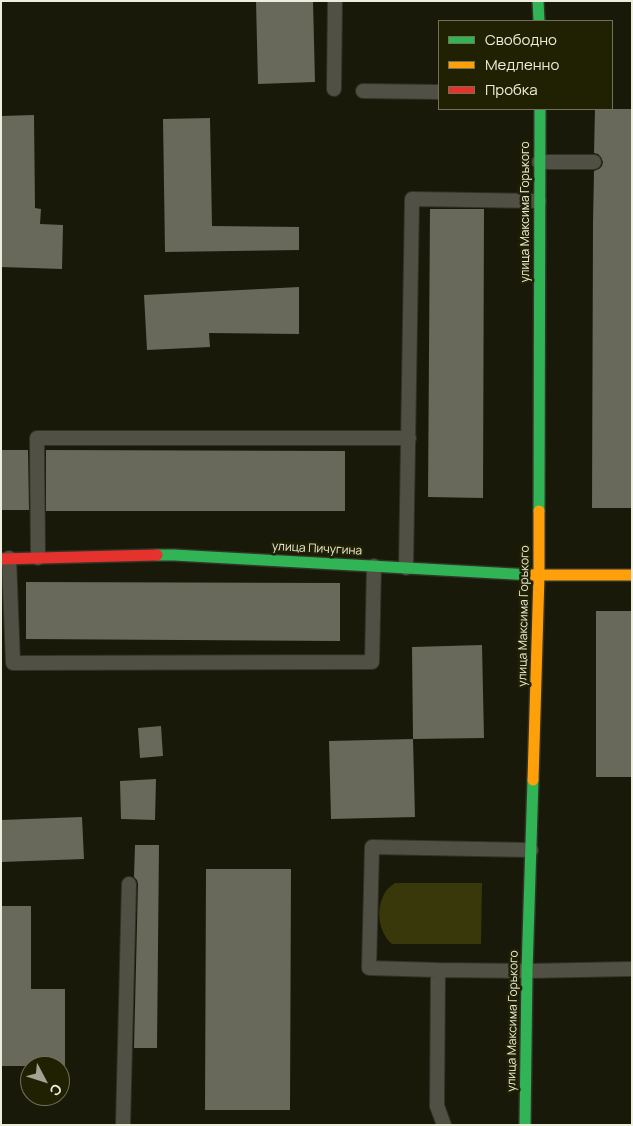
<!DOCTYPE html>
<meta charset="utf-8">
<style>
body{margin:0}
#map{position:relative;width:633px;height:1126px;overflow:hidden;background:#191909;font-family:Manrope,sans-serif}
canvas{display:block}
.frame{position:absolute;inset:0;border:2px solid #eceddb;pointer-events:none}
.legend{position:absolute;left:438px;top:20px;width:175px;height:90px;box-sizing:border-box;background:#202002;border:1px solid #727259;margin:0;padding:6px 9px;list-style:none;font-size:15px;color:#eceddb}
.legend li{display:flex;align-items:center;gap:10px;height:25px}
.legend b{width:25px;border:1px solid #727259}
.north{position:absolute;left:20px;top:1056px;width:50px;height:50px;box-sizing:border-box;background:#202002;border:1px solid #727259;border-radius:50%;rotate:130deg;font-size:14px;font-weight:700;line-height:20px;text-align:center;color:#eceddb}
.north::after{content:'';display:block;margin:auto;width:18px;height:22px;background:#a2a392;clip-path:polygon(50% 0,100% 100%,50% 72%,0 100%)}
</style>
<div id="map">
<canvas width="633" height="1126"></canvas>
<div class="frame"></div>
<ul class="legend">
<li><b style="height:6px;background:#30b455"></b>Свободно</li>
<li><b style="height:6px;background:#ff9f0a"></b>Медленно</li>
<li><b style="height:6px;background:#e5322d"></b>Пробка</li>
</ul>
<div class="north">С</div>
</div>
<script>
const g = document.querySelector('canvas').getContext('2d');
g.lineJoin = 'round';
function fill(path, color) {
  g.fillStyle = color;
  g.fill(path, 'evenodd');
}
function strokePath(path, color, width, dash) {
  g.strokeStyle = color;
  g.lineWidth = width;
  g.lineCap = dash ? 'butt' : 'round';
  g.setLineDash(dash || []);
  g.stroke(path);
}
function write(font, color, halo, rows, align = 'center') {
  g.font = font + ' Manrope,sans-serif';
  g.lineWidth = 5;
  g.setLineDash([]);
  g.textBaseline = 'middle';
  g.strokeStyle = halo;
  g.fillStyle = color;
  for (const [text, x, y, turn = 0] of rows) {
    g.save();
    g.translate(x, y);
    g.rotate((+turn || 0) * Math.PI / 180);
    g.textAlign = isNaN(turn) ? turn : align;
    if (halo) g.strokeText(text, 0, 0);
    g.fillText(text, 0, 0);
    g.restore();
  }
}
fill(new Path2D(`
 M 395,883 L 482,883 L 481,944 L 392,944 C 378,932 375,907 386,891 C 388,888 392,885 395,883 Z`), '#38380a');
fill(new Path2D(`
 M 256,1 L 313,1 L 315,82 L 258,84 Z
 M 595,109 L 632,109 L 632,508 L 592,508 L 593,223 L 594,171 L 599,169 L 602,166 L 603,162 L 601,157 L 598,154 L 594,153 Z
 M 34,115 L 35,208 L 41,209 L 40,224 L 63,225 L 62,269 L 1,267 L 1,116 Z
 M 210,118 L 212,226 L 299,227 L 299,250 L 165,252 L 163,119 Z
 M 430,209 L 484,209 L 483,498 L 428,497 Z
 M 299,287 L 299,334 L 209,333 L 210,347 L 147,350 L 144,295 Z
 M 1,450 L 28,450 L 29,510 L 1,510 Z
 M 46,450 L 345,451 L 345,511 L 46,511 Z
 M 26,582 L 340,583 L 340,641 L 26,639 Z
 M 596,611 L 632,611 L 632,777 L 596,777 Z
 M 482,645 L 484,738 L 413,739 L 412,647 Z
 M 161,726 L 163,756 L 140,758 L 138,728 Z
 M 413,739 L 415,817 L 331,819 L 329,741 Z
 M 156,779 L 155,820 L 121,819 L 120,781 Z
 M 82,817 L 84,859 L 1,862 L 1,820 Z
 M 135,845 L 159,845 L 157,1048 L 134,1048 L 138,884 L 137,880 L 134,877 Z
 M 206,869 L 291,869 L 290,1110 L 205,1110 Z
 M 1,906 L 31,906 L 31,989 L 65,989 L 65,1066 L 1,1066 Z`), '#68695a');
const lane = new Path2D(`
 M 334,89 L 335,1
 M 363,91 L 439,92
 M 539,162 L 594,162
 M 9,558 L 13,663 L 372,662 L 374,566
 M 38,558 L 37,438 L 409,438
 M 406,568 L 412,199 L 539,201
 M 438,970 L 527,971 L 629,969
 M 123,1125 L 129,884
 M 444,1125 L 437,1106 L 438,970 L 369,968 L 372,847 L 531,850`);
const fast = new Path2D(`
 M 538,1 L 539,21
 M 539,511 L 540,109
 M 157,555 L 174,555 L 532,575
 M 525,1125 L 527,971 L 533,780`);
const slow = new Path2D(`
 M 532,575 L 632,575
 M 533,780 L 539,575 L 539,511`);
const jam = new Path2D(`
 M 1,559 L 157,555`);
strokePath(lane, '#323328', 16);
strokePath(fast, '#323328', 14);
strokePath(slow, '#323328', 14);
strokePath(jam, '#323328', 14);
strokePath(lane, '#505044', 14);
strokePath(fast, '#30b455', 11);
strokePath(slow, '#ff9f0a', 11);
strokePath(jam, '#e5322d', 11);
write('12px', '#eceddb', '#202002', [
 ["улица Максима Горького",526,212,-90],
 ["улица Пичугина",317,549,3],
 ["улица Максима Горького",524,616,-89],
 ["улица Максима Горького",513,1021,-89]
]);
</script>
